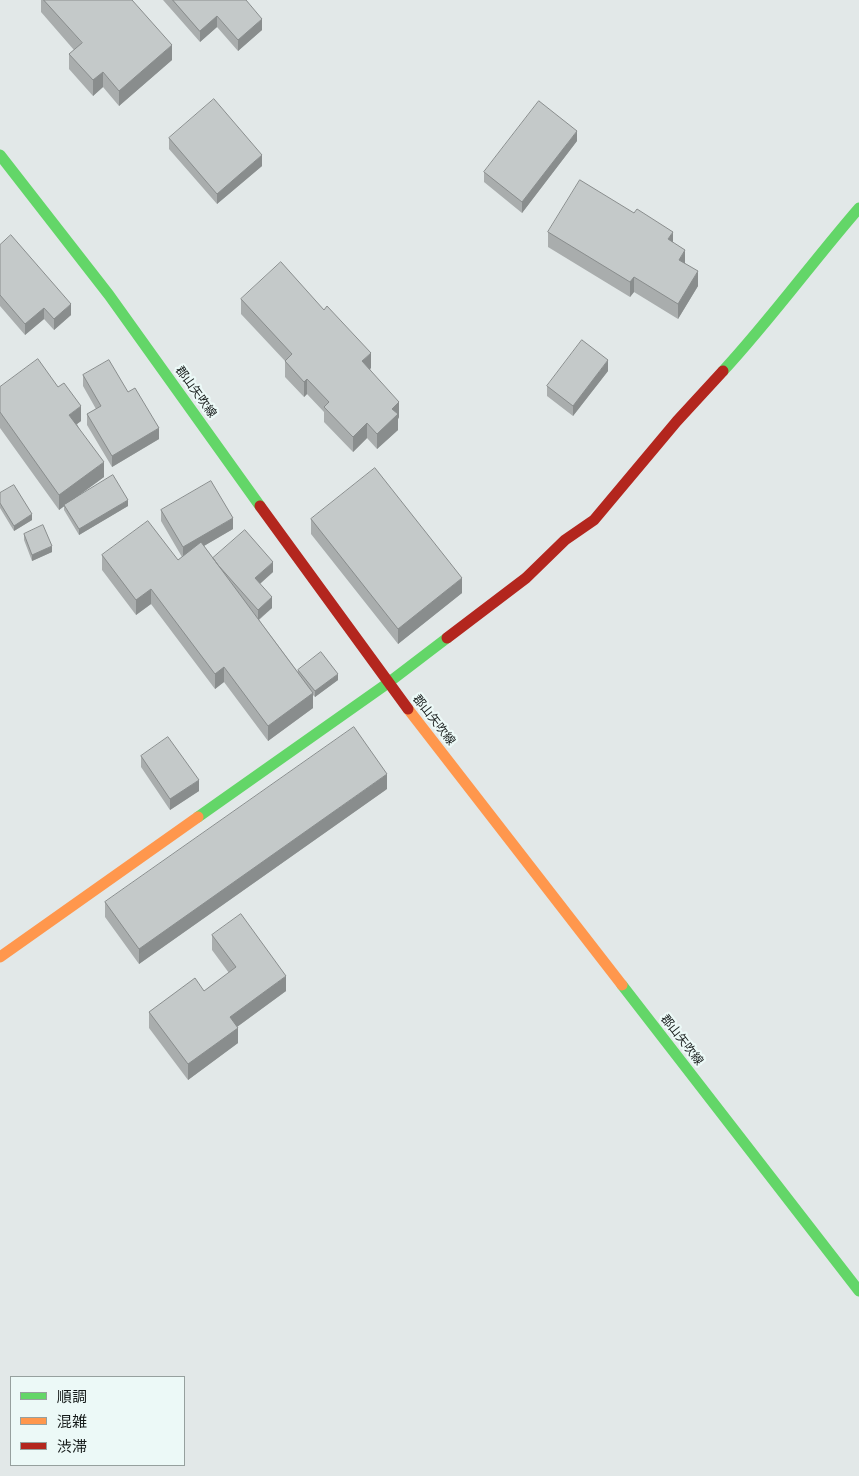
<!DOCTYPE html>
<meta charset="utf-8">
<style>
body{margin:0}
#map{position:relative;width:859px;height:1476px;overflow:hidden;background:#e2e8e8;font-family:"Public Sans","Noto Sans JP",sans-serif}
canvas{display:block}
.legend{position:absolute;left:10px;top:1376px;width:175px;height:90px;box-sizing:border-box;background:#ecf9f7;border:1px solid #96a09e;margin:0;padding:6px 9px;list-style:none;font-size:15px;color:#151a19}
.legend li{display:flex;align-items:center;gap:10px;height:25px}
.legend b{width:25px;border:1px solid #96a09e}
</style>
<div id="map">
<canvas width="859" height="1476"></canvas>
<ul class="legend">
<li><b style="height:6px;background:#63d668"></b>順調</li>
<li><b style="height:6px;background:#ff974d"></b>混雑</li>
<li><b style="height:6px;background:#b3261e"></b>渋滞</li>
</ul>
</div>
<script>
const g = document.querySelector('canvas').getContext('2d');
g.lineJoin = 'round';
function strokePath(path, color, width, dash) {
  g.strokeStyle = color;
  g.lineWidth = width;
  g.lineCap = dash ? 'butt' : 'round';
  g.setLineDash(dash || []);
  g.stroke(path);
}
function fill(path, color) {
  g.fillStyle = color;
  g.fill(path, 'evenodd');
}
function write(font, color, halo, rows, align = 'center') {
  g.font = font + ' "Public Sans","Noto Sans JP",sans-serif';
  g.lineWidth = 4.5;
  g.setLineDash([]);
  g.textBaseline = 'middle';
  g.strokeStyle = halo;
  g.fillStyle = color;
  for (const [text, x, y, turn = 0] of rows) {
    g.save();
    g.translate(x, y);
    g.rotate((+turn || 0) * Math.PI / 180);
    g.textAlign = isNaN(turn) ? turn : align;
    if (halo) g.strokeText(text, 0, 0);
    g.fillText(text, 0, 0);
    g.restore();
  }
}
strokePath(new Path2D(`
 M 0,155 L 109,295 L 260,506
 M 723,371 C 771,319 813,261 859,208
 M 198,817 L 388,683 L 447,638
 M 622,985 L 859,1291`), '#63d668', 11);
strokePath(new Path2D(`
 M 408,709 L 622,985
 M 0,957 L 198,817`), '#ff974d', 11);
strokePath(new Path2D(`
 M 260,506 L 408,709
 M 447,638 L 526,578 L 565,540 L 594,520 L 677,421 L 723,371`), '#b3261e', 11);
fill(new Path2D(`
 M 41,0 L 132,0 L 172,60 L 119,106 L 103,87 L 93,96 L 69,69 L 69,54 L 74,50 L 41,12 Z
 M 163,0 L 246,0 L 262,30 L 238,51 L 217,27 L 200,42 Z
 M 169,138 L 262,166 L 217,204 L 169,149 Z
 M 577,141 L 522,213 L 484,182 L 484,172 Z
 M 548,232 L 673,242 L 698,286 L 678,319 L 634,292 L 630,297 L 548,247 Z
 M 0,245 L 71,315 L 54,330 L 44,319 L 25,335 L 0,306 Z
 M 241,299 L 371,368 L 370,369 L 399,417 L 398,419 L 398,430 L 377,449 L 367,438 L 353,452 L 324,422 L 324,412 L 307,394 L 304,397 L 285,377 L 285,361 L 241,314 Z
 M 608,371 L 573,416 L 547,396 L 547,386 Z
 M 83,375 L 128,392 L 159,439 L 112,467 L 87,425 L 87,414 L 96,409 L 83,386 Z
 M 0,387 L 81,421 L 77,424 L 104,477 L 75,498 L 128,506 L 79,535 L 64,510 L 64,506 L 59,510 L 0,428 Z
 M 0,493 L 32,520 L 14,531 L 0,508 Z
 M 161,510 L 233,529 L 204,546 L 213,558 L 273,572 L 260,584 L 272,608 L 259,620 L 298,672 L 298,670 L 338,680 L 315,697 L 313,695 L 313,708 L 268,741 L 224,682 L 215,689 L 151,604 L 136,615 L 102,570 L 102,555 L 178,560 L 182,557 L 161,521 Z
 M 311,519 L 462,593 L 398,644 L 311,534 Z
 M 24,534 L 52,552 L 32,561 L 24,540 Z
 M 141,756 L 199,791 L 170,810 L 141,767 Z
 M 387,789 L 139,964 L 105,917 L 105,902 Z
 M 212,935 L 286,991 L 237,1027 L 238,1043 L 188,1080 L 149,1028 L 149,1012 L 204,991 L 229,973 L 212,950 Z`), '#a9adad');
fill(new Path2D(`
 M 217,16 L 217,27 L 200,42 L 200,31 Z
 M 262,19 L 262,30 L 238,51 L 238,40 Z
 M 172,45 L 172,60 L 119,106 L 119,91 Z
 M 103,72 L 103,87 L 93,96 L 93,80 Z
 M 577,131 L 577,141 L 522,213 L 522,202 Z
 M 262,155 L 262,166 L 217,204 L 217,194 Z
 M 673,232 L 673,247 L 668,239 Z
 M 685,250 L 685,265 L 679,260 Z
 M 698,271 L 698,286 L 678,319 L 678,304 Z
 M 634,277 L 634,292 L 630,297 L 630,282 Z
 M 71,304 L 71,315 L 54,330 L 54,319 Z
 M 44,308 L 44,319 L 25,335 L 25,324 Z
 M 371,353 L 371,368 L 362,376 L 362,361 Z
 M 608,360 L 608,371 L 573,416 L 573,406 Z
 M 307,379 L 307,394 L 304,397 L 304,382 Z
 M 399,402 L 399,417 L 398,419 L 398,430 L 377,449 L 377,434 L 392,409 Z
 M 81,406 L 81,421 L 69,430 L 69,415 Z
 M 367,423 L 367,438 L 353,452 L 353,437 Z
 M 159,428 L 159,439 L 112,467 L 112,456 Z
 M 104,462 L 104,477 L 59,510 L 59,495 Z
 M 128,500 L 128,506 L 79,535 L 79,529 Z
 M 32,514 L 32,520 L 14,531 L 14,526 Z
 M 233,518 L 233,529 L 183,558 L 183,547 Z
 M 52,546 L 52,552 L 32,561 L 32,555 Z
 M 273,562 L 273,572 L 255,588 L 255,578 Z
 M 462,578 L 462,593 L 398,644 L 398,629 Z
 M 151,589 L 151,604 L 136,615 L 136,600 Z
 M 272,597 L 272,608 L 258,620 L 258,610 Z
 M 224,667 L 224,682 L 215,689 L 215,674 Z
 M 338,674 L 338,680 L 315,697 L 315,691 Z
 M 313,693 L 313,708 L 268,741 L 268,726 Z
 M 387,774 L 387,789 L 139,964 L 139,949 Z
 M 199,780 L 199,791 L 170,810 L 170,799 Z
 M 286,976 L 286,991 L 230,1032 L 230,1017 Z
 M 238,1028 L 238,1043 L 188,1080 L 188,1064 Z`), '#898d8d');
const building = new Path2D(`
 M 44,0 L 132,0 L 172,45 L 119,91 L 103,72 L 93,80 L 69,54 L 82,43 Z
 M 173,0 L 246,0 L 262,19 L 238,40 L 217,16 L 200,31 Z
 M 214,99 L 262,155 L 217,194 L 169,138 Z
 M 539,101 L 577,131 L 522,202 L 484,172 Z
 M 580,180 L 634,213 L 637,209 L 673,232 L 668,239 L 685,250 L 679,260 L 698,271 L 678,304 L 634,277 L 630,282 L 548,232 Z
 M 11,235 L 71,304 L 54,319 L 44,308 L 25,324 L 0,295 L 0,245 Z
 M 281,262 L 324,310 L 327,306 L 371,353 L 362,361 L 399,402 L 392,409 L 398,414 L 377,434 L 367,423 L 353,437 L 324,407 L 329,402 L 307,379 L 304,382 L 285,361 L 292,354 L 241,299 Z
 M 582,340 L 608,360 L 573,406 L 547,386 Z
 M 38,359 L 58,387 L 64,383 L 81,406 L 69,415 L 104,462 L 59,495 L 0,412 L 0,387 Z
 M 109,360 L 128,392 L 135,388 L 159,428 L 112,456 L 87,414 L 101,406 L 83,375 Z
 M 375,468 L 462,578 L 398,629 L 311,519 Z
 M 113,475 L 128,500 L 79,529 L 64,505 Z
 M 211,481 L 233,518 L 183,547 L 161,510 Z
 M 14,485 L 32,514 L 14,526 L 0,503 L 0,493 Z
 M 148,521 L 178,560 L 201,542 L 313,693 L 268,726 L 224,667 L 215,674 L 151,589 L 136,600 L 102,555 Z
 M 43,525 L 52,546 L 32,555 L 24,534 Z
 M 245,530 L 273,562 L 255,578 L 272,597 L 258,610 L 218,565 L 213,558 Z
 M 321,652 L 338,674 L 315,691 L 298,670 Z
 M 354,727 L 387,774 L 139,949 L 105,902 Z
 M 168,737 L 199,780 L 170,799 L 141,756 Z
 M 241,914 L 286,976 L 230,1017 L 238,1028 L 188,1064 L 149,1012 L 195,978 L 204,991 L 236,967 L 212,935 Z`);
fill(building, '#c4c9c9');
strokePath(building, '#898d8d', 1);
write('12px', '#151a19', '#ecf9f7', [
 ["郡山矢吹線",196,392,54],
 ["郡山矢吹線",434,720,52],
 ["郡山矢吹線",682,1040,52]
]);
</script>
